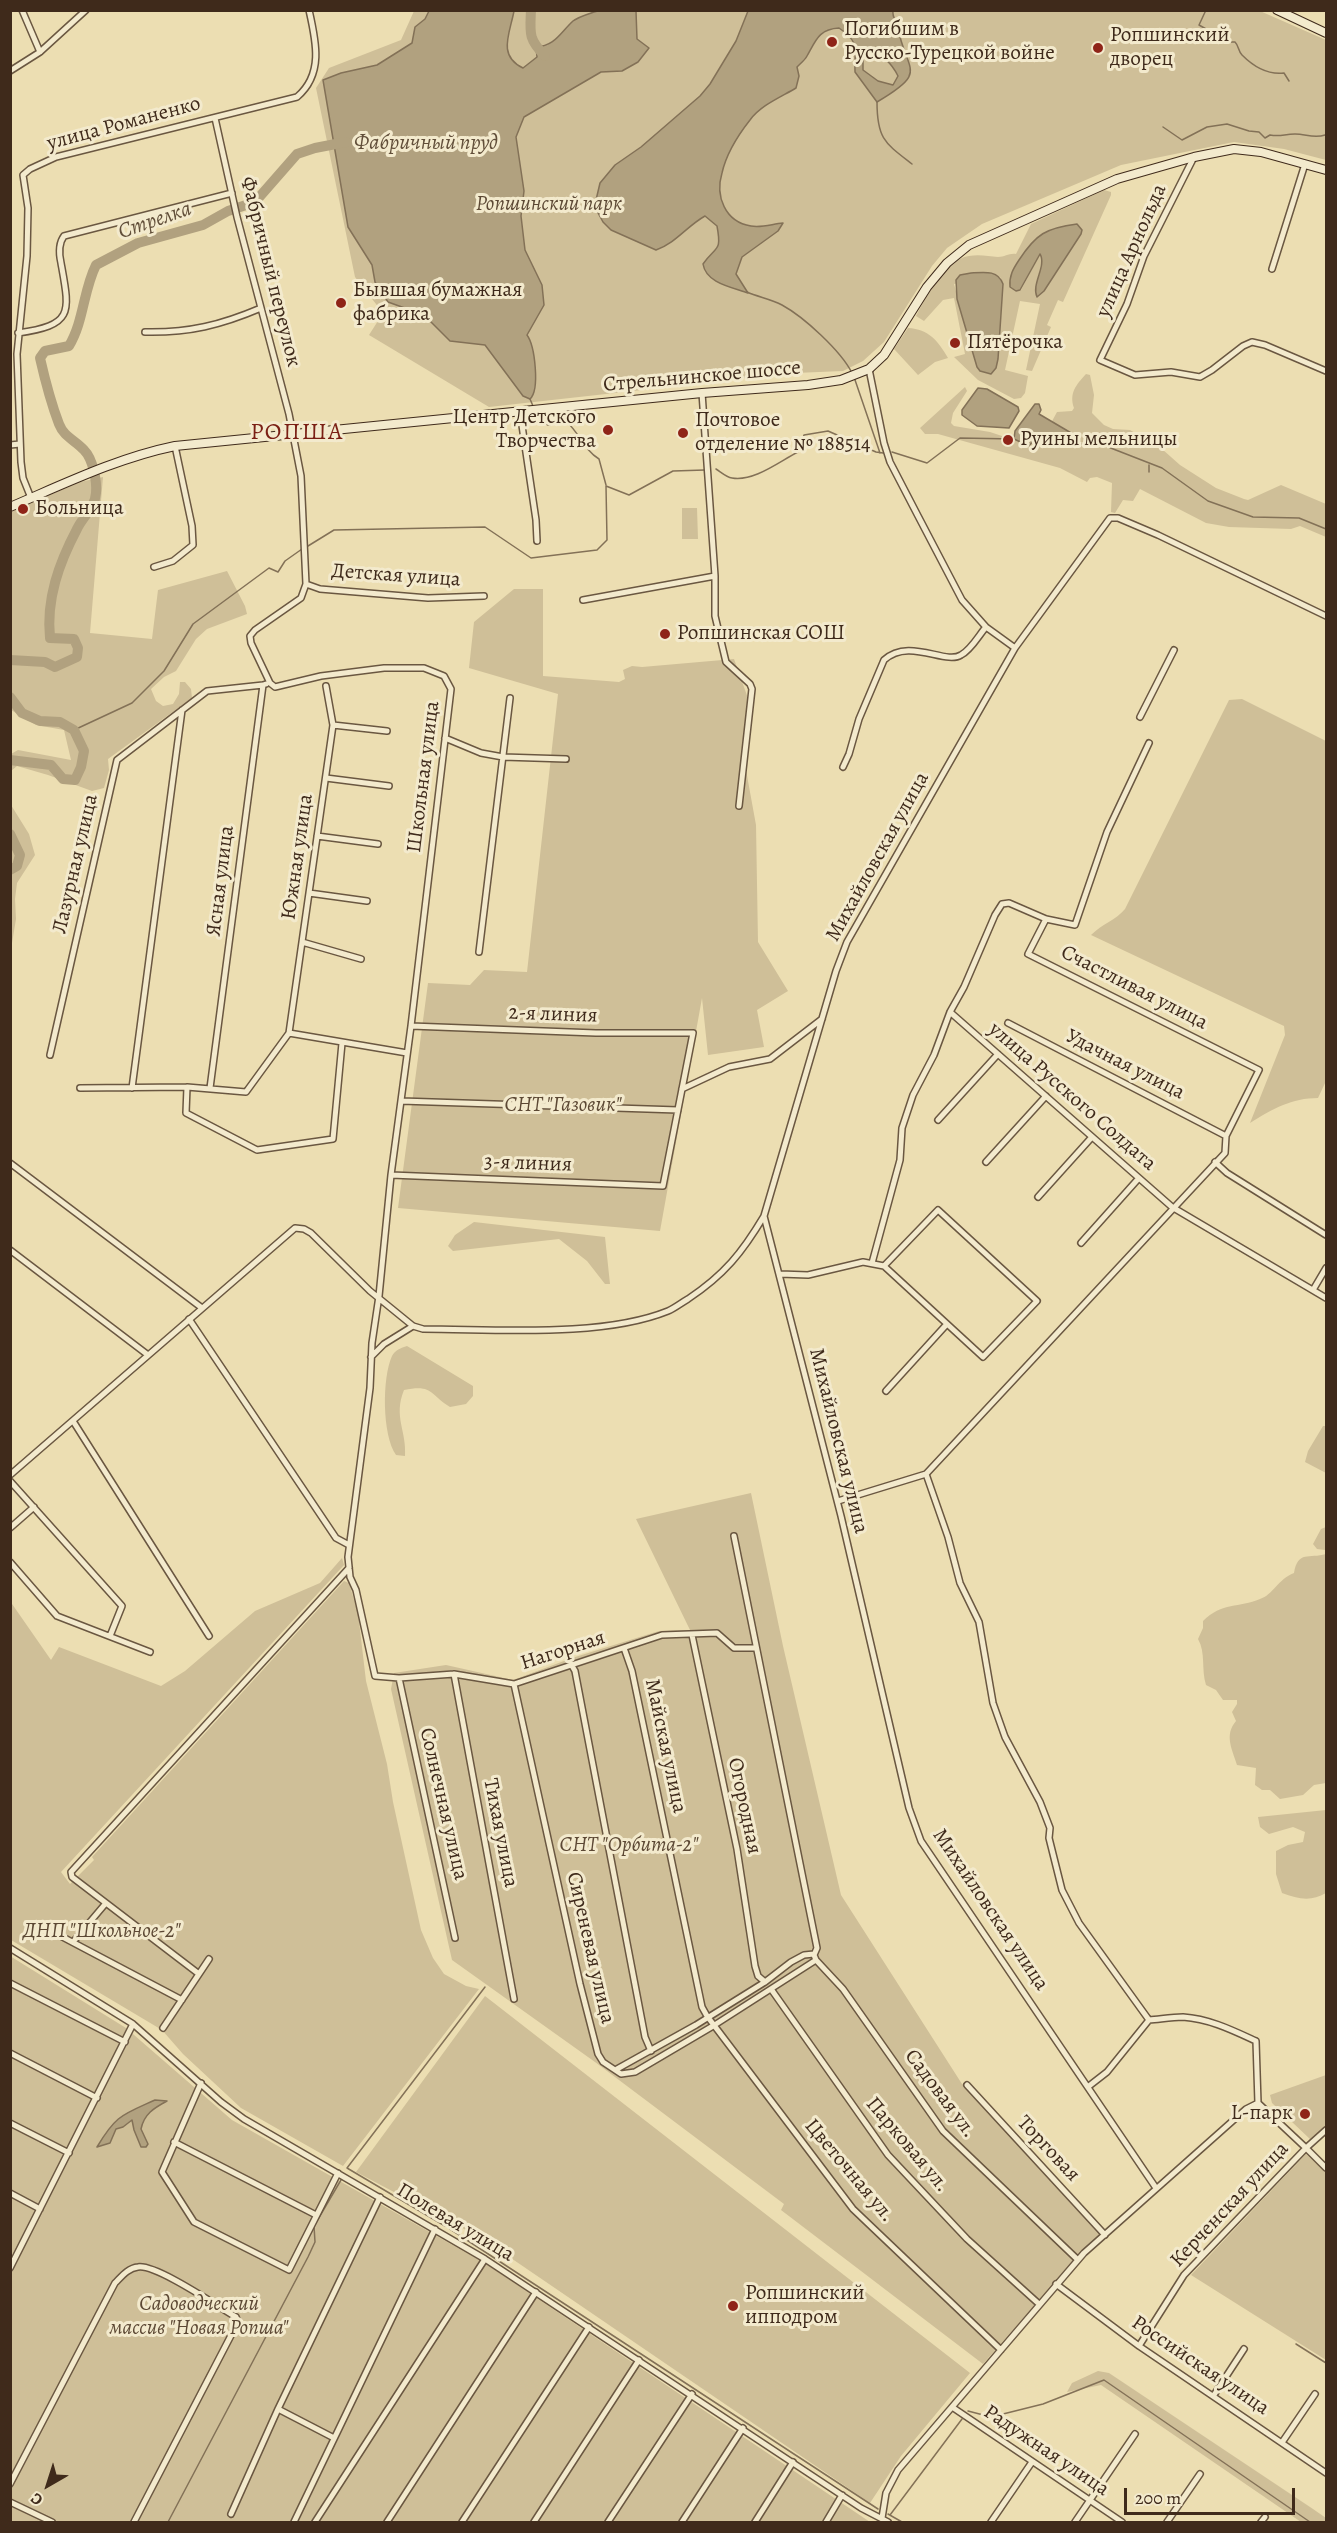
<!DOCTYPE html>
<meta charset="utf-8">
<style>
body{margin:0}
#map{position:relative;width:1337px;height:2533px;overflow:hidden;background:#ecdeb2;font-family:Alegreya,serif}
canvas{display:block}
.frame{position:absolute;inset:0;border:12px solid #3f2a1b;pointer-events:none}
.north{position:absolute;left:18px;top:2455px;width:60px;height:60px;-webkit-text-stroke:4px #f3eacd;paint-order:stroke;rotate:219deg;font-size:16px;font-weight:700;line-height:24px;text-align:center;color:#3f2a1b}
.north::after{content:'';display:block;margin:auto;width:21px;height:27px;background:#3f2a1b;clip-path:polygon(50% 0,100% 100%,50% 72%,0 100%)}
.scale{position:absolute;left:1124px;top:2488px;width:171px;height:27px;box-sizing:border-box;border:3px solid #3f2a1b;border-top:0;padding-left:8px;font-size:18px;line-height:21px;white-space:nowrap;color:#3f2a1b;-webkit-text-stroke:4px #f3eacd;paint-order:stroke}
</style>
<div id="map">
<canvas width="1337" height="2533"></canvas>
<div class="frame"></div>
<div class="north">С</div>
<div class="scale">200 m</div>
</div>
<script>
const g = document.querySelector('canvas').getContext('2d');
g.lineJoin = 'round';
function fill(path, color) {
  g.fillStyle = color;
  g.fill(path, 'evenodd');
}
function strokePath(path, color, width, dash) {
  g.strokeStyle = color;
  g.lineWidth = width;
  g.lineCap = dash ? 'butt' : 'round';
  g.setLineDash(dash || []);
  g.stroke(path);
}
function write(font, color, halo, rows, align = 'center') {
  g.font = font + ' Alegreya,serif';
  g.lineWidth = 6;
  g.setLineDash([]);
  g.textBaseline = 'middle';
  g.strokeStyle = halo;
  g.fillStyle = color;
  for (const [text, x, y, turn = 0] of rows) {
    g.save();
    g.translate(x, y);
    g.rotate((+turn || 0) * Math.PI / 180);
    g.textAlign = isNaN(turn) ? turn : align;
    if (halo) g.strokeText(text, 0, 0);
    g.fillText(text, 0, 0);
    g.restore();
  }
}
fill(new Path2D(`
 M 414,11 L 1260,11 L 1326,40 L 1326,160 L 1284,149 L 1234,142 L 1121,165 L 982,224 L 947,248 L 932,266 L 884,342 L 863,361 L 843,371 L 795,373 L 489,407 L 369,335 L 383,313 L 355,277 L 316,88 L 329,68 L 401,40 Z
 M 1104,190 L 1111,192 L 1111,195 L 1063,302 L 1058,300 L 1047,325 L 1051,327 L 1032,371 L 1026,370 L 1040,304 L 1020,301 L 1005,370 L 1028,376 L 1025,393 L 1021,398 L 1014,399 L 978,380 L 954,357 L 965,354 L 954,298 L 943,300 L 924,321 L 916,316 C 927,296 944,260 969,256 C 978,254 989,256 998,257 C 1005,257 1009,253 1016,254 L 1031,224 ZM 1077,224 L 1081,234 L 1044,291 L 1035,291 L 1042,260 L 1040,254 L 1021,290 L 1016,291 L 1010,287 C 1009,276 1013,269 1019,260 C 1034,236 1048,228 1077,224 ZM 1000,277 L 1003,284 L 996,368 L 977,367 L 954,284 Z
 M 908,328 C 929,329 938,341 948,358 L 935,362 L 918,375 L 894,349 Z
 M 1086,374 L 1090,375 L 1094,395 L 1092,413 L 1104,425 L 1113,429 L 1130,430 L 1162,449 L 1180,465 L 1216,488 L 1244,499 L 1248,500 L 1281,485 L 1326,504 L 1326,537 L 1300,526 L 1291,529 L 1229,527 L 1206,523 L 1140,489 L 1133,501 L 1123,500 L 1115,513 L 1111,512 L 1112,483 L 1097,477 L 1090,478 L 1087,482 L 1060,468 L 938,434 L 925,434 L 920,428 L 965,387 L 967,391 L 953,413 L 951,423 L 954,426 L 990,432 L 1029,445 L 1033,441 L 1042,441 L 1052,432 L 1059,440 L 1066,443 L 1056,425 L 1051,423 L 1057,412 L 1072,411 L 1074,408 C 1069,393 1076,385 1086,374 Z
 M 103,477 L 90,633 L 152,639 L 158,590 L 227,571 L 245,606 L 247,614 L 207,629 L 196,639 L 176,671 L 164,677 L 151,689 L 156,701 L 163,706 L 173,704 L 179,694 L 180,682 L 185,682 L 191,689 L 192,698 L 108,759 L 109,770 L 104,788 L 92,791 L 48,775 L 17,766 L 11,771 L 11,754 L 18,750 L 71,760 L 64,730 L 36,725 L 11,710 L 10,512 L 80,482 Z
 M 682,508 L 697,508 L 698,539 L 682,539 Z
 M 514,589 L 543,589 L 543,676 L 619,682 L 625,679 L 623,670 L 632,666 L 642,667 L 734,659 L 750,704 L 746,770 L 756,825 L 758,942 L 788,991 L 757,1010 L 764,1047 L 708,1055 L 702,998 L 660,1231 L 398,1208 L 428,983 L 470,985 L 484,970 L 527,972 L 558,694 L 469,668 L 474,622 Z
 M 1242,699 L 1326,741 L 1326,1081 L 1318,1098 C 1292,1098 1272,1109 1250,1123 L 1285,1035 L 1284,1026 L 1091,935 C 1102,924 1116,920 1125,909 L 1229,700 Z
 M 11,805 L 29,834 L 35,855 L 17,883 L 15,899 L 16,919 L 11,949 Z
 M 474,1222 L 605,1237 L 610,1284 L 605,1284 L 587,1261 L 559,1239 L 453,1251 L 448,1246 L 455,1235 Z
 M 407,1346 L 473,1386 L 473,1396 L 466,1404 L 450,1407 C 429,1394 433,1384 404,1390 C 393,1417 407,1431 405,1456 L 396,1455 C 382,1435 382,1378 392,1356 C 395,1350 401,1348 407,1346 Z
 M 1323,1426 L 1326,1426 L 1326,1473 L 1305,1462 L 1308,1451 Z
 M 751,1493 L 783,1646 L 841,1895 L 962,2084 L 1102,2235 L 1081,2252 L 983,2364 L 781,2210 L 784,2204 L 595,2062 L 452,1960 L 391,1689 L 394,1673 L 446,1665 L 513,1680 L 572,1658 L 659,1631 L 690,1630 L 636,1519 Z
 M 1326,1527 L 1326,1783 L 1314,1785 L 1303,1795 L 1280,1799 L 1270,1790 L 1262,1790 L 1255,1785 L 1256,1768 L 1237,1765 C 1232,1749 1224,1735 1236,1721 L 1232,1712 L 1237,1704 L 1237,1700 L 1223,1700 L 1216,1690 L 1206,1685 C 1201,1669 1206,1653 1198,1639 L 1203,1628 L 1203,1621 C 1222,1602 1239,1608 1260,1599 C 1273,1595 1278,1579 1294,1573 C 1298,1550 1309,1559 1326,1554 L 1325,1550 L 1317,1549 L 1313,1544 L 1321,1529 Z
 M 342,1558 L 344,1565 L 61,1872 L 70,1884 L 94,1860 L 92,1857 L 344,1581 L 349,1583 L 358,1613 L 366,1681 L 387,1764 L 393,1802 L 421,1930 L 433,1958 L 444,1974 L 466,1986 L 479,1989 L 343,2166 L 241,2108 L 183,2054 L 162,2030 L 11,1940 L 10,1601 L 51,1660 L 59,1647 L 161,1686 L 185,1671 L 255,1611 L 320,1583 Z
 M 1326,1810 L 1326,1893 C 1311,1902 1298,1899 1282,1893 L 1276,1874 L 1276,1851 L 1288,1845 L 1303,1842 L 1305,1832 L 1293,1827 L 1269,1834 L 1260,1827 L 1258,1817 Z
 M 10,1956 L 126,2028 L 232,2120 L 486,2264 L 870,2522 L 11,2522 Z
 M 485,1996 L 970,2373 L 901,2456 L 870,2503 L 483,2239 L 356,2172 Z
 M 1326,2075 L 1326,2125 L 1311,2140 L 1272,2103 L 1270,2095 Z
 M 1306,2154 L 1326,2173 L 1326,2360 L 1191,2275 Z
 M 1098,2371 L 1109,2373 L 1313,2509 L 1326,2518 L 1326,2522 L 1301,2522 L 1101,2385 L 1067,2392 L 1072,2383 Z`), '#cfbf98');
const water = new Path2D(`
 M 429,11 L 514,11 C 510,33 497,56 523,68 L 537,57 L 536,47 C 555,46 560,33 573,21 C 578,17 588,14 594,12 C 608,7 623,13 636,11 L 637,39 L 649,48 L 638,62 L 622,71 L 601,72 L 524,117 L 516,137 L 524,191 L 521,216 L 525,250 L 542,285 L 544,305 L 527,335 C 535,346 540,390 530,399 L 523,396 L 485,345 L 450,341 L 424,315 L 388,302 L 375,282 L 372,265 L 348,227 L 323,80 L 341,73 L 377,65 L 412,43 L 415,27 L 425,19 Z
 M 748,11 L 893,11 C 892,18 897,21 898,28 C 906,72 930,71 877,102 L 855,72 C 854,49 861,43 839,28 C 819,29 816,40 807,56 C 805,60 801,63 797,67 L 799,76 L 796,88 C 781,97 761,105 750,120 C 739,134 726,155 722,173 C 715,196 725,222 751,226 C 762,228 772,224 783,223 L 778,231 L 742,257 L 736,274 L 748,293 C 731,287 706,283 703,264 C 716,245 722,253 717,226 L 705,216 C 687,226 676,243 656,250 L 611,230 L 603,222 L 597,211 L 596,200 L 600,183 L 615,165 L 641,147 L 700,96 L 710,84 L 736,41 ZM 871,53 C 884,55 892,64 898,76 L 893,85 L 878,81 L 863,70 L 863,59 Z
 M 1077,224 L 1082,230 L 1081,234 L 1044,291 L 1037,297 C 1031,284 1047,266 1040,254 L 1020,290 L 1016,291 L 1010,287 C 1009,276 1013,269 1019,260 C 1036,234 1046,228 1077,224 Z
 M 971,273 C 985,272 998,270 1003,284 L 998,359 L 996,368 L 991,374 L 980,371 L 977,367 L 957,299 L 956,280 L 960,275 Z
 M 978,388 L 987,389 L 1018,407 L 1019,411 L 1009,428 L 977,426 L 962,415 L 962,410 Z
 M 1035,404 L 1039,404 L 1041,410 L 1039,414 L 1078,437 L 1077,444 L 1072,446 L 1059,440 L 1052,433 L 1042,441 L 1033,441 L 1029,446 L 1014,439 L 1015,431 Z
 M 155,2100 L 167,2101 C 154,2108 144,2114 141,2129 L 148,2144 L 146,2147 L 141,2147 L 134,2130 L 132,2120 L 123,2127 L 116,2129 L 110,2143 L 97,2147 C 116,2115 122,2115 155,2100 Z`);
fill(water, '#b1a17f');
strokePath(water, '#837157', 1.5);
strokePath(new Path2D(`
 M 1206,10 L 1199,25 L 1229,42 L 1235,42 C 1239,46 1238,51 1242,55 C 1253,66 1268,75 1284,73 L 1289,81
 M 877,102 C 877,139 885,143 912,164
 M 1163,127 L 1182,140 L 1207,127 L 1227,124 L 1249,131 L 1259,132 L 1265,138 L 1270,135 C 1281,137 1284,134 1295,134 C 1306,134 1314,139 1325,135
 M 747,292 C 758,297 771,299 782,305 C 804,317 841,351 852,373
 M 854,377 L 880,453
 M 530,399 L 533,406
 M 533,417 L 548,425 L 567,422 C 580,434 584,450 599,459 L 606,485
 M 1077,444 L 1103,445 L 1162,468 L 1208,501 L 1253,517 L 1299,518 L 1326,529
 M 892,452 L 927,463 L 960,438 L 1014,439
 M 1149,465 L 1149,472
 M 716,469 C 721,472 726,477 732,478 C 754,482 780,461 798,452 L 804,435 L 828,431 L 876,452 L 883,453
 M 308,546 L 334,530 L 485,527 L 531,558 L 597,550 L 607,540 L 606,486 L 629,495 L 673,471 L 705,470
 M 74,730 L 132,703 L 164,671 L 193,624 L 269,568 L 278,572 L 285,561 L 302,549
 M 445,2226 L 347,2168 L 485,1987
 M 450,2229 L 878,2509
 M 1296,2344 L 1326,2363
 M 968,2411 L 991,2417 L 1043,2404 L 1104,2380 L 1310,2522
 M 888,2514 L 902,2522
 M 890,2515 L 962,2419
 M 168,2522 L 308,2257 L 315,2242 L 314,2226 L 341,2180`), '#837157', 1.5);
strokePath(new Path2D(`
 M 531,10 C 530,33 528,39 545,56
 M 10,660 L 45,662 L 55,667 L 77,657 L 78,648 L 74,639 L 50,638 C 46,599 59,563 77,529 C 83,516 95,508 96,493 C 97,481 93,459 84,450 C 75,440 64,437 59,424 C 51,403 45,380 40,358 L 45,351 L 69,346 C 84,321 83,291 96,265 L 138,243 L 203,225 L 228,211 L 255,202 L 297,154 L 315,148 L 346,142
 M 10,697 L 22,713 L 40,721 L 60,722 L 74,730 L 84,751 L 81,767 L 75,780 L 63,779 L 51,765 L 10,760
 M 10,834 L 20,855 L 17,866 L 10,870`), '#b1a17f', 10);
const street = new Path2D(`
 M 22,10 L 40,52
 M 10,71 L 40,52 L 86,10
 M 215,118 L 237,217 L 289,414 L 301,476 L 306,584 L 301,598 L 255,630 L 250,636 L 251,643 L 270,683 L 275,687 L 321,676 L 384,668 L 424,668 L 444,676 L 451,689 L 411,1026 L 391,1175 L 379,1296 L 372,1343 L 370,1388 L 348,1557 L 350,1577 L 356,1590 L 375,1676 L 399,1678 L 454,1674 L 514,1684 L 662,1635 L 717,1633 L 734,1648 L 755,1648
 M 1194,157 L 1144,256 L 1127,304 L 1100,360 L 1135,375 L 1171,372 L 1200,377 L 1212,370 L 1243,346 L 1252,342 L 1265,345 L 1326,371
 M 1272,269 L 1305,164
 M 145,332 C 189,333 221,325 261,308
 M 18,333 C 74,325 70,313 61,263 C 59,254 58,244 64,236 L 232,193
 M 869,369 L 884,443 L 890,462 L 917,514 L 962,600 L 986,627 L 1015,648
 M 702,393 L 715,576 L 715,616 L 726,662 L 750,684 L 752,689 L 739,806
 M 520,412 L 536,520 L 537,541
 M 10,445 L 20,444
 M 31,498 L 23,478 L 21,462 L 17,354 L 27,256 L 28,208 L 23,175 L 30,169 L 56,157 L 297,97 C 324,74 316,41 309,10
 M 154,567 L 173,561 L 193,545 L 192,526 L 175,446
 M 306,584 L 320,589 L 428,598 L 484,596
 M 583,600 L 715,576
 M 1140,717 L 1174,650
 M 333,725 L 387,731
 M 445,738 L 481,753 L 503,757 L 566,759
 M 843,767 L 849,754 L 859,719 L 884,660 C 909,637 945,665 961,655 C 971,650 979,635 986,627
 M 326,778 L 389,786
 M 317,836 L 378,844
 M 309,893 L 367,901
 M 302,942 L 361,959
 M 479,952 L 510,698
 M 950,1012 L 1172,1207 L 1326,1298
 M 1008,1023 L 1226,1136
 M 289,1033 L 333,725 L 326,686
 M 50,1055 L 117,760 L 207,691 L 263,685
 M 187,1087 L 186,1113 L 257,1150 L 333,1139 L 342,1043
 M 80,1088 L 187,1087 L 246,1092 L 289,1033 L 407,1053
 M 132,1088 L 182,710
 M 210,1088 L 263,685 L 266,684
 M 682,1089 L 729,1067 L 770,1059 L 822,1019
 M 401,1101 L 678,1110
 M 938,1120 L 998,1054
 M 986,1162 L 1046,1096
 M 1215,1162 L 1227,1173 L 1326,1235
 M 10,1163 L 202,1308
 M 391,1175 L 663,1186 L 693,1033 L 596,1033 L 411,1026
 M 1038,1197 L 1092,1137
 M 1081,1243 L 1139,1178
 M 10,1250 L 148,1355
 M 872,1263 L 900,1160 L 902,1128 L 913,1095 L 934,1055 L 950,1012 L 964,987 L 995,915 L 1002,904 L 1009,903 L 1046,919 L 1075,925 L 1107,832 L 1149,743
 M 780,1274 L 808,1275 L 863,1262 L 884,1266 L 938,1210 L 1037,1301 L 983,1357 L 884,1266
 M 1313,1290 L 1326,1268
 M 189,1319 L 336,1538 L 349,1545
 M 371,1357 L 384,1344 L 413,1326
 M 886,1391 L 947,1324
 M 73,1421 L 209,1636
 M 926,1474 L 948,1537 L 960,1583 L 979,1622 L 993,1703 L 1005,1737 L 1040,1802 L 1050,1828 L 1049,1838 L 1062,1890 L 1079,1923 L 1149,2020 L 1107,2072 L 1089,2086
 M 10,1475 L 295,1228 L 304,1229 L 311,1233 L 370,1291 L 413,1326 L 423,1329 C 496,1329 601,1338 668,1311 C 675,1308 681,1303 688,1299 C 724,1275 742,1253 764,1216
 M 10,1481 L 122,1606 L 110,1636
 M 838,1501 L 926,1474 L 1225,1153 L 1226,1136 L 1259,1070 L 1028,954 L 1046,919
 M 10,1528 L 34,1507
 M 734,1536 L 817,1948 L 814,1955 L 816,1960
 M 10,1562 L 57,1616 L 150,1652
 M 692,1635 L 737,1849 L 755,1966 L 758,1976 L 765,1982
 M 624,1648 L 632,1671 L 702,2007 L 707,2016 L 853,2209 L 1001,2350
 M 571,1664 L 575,1671 L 645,2037 L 651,2051
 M 454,1674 L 514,1999
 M 399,1678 L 455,1938
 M 514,1684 L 580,1984 L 598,2054 L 603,2062 L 621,2074 L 635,2072 L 713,2026 L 816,1960
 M 55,1933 L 182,2000
 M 73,1942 L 106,1903
 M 10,1948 L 133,2024 L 221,2102 L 244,2119 L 485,2259 L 861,2508 L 888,2522
 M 816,1960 L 843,1989 L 943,2131 L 1078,2260
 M 199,1974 L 72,1877 L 71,1872 L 349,1568
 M 10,1983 L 125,2042
 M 771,1989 L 888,2155 L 967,2239 L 1039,2304
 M 1149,2020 C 1161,2019 1172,2017 1183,2017 C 1210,2019 1232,2030 1256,2041 L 1258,2103 L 1306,2148 L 1326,2130
 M 163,2028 L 209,1959
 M 10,2053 L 97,2098
 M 617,2069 L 696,2025 L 765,1982 L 791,1962 L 804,1955 L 814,1954
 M 201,2083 L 162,2172 L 194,2222 L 289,2270 L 338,2173
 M 967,2085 L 1105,2235
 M 10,2123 L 69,2153
 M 174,2142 L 316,2215
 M 1156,2188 L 921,1841 L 909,1808 L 841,1516 L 764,1216 L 836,971 L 847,942 L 1015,648 L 1110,518 L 1118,518 L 1158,535 L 1326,616
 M 10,2193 L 40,2209
 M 10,2268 L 133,2024
 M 1056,2284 L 1139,2346 L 1326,2473
 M 1139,2346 L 1184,2275 L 1306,2148 L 1326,2168
 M 1214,2395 L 1244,2349
 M 952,2407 L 1122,2522
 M 278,2409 L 334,2438
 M 1283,2441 L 1315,2394
 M 10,2484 L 115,2283 C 122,2276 128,2268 138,2267 C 156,2264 217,2306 236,2317 L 238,2322 L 134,2522
 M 10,2502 L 52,2522
 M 231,2514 L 278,2409 L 380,2197
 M 882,2518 L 886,2493 L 898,2470 L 1084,2253 L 1246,2109 L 1258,2103
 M 294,2522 L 435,2229
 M 315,2522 L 485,2259
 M 387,2522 L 536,2292
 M 462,2522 L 589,2327
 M 534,2522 L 639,2360
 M 608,2522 L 692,2394
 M 682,2522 L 743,2428
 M 755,2522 L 793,2462
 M 826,2522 L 842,2495
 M 991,2522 L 1032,2462
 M 1075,2522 L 1135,2434
 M 1167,2522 L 1200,2474
 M 1261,2522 L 1265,2517`);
const secondary = new Path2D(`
 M 1277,10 L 1326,33
 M 10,507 C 64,484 117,458 175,446 L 702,393 L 808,385 L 841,380 L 869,369 L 884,355 L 927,287 L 947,263 L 969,245 L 1117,179 L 1194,157 L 1234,149 L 1261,152 L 1326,170`);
strokePath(street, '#6a5741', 8);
strokePath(secondary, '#3f2a1b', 10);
strokePath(street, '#f3eacd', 5);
strokePath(secondary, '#f3eacd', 8);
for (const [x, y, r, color] of [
 [832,42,6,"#8f2418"],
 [1098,48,6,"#8f2418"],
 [341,303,6,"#8f2418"],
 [955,343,6,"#8f2418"],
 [608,430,6,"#8f2418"],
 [683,433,6,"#8f2418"],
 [1008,440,6,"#8f2418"],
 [23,509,6,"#8f2418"],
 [665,634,6,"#8f2418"],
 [1305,2114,6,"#8f2418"],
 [733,2306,6,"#8f2418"]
]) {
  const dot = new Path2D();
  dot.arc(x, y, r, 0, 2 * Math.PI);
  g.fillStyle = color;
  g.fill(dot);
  strokePath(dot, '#f3eacd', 2);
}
write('21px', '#3f2a1b', '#f3eacd', [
 ["Погибшим в",844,30],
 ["Русско-Турецкой войне",844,54],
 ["Ропшинский",1110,36],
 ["дворец",1110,60],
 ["Бывшая бумажная",353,291],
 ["фабрика",353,315],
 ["Пятёрочка",967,343],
 ["Центр Детского",596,418,"right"],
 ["Творчества",596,442,"right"],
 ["Почтовое",695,421],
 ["отделение № 188514",695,445],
 ["Руины мельницы",1020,440],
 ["Больница",35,509],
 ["Ропшинская СОШ",677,634],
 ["L-парк",1293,2114,"right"],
 ["Ропшинский",745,2294],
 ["ипподром",745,2318]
], 'left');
write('21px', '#3f2a1b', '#f3eacd', [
 ["улица Романенко",124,124,-15],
 ["улица Арнольда",1132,251,-66],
 ["Фабричный переулок",270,272,76],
 ["Стрельнинское шоссе",702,377,-5],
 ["Детская улица",396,576,4],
 ["Школьная улица",424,777,-83],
 ["Южная улица",298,857,-82],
 ["Михайловская улица",878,857,-61],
 ["Лазурная улица",76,864,-77],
 ["Ясная улица",221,881,-83],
 ["Счастливая улица",1134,988,27],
 ["2-я линия",553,1015,2],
 ["Удачная улица",1125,1065,27],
 ["улица Русского Солдата",1072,1097,41],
 ["3-я линия",528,1164,2],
 ["Михайловская улица",838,1441,76],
 ["Нагорная",563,1651,-18],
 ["Майская улица",665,1746,78],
 ["Солнечная улица",443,1804,77],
 ["Огородная",744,1806,78],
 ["Тихая улица",500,1833,79],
 ["Михайловская улица",990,1910,56],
 ["Сиреневая улица",590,1948,77],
 ["Садовая ул.",940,2094,53],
 ["Парковая ул.",907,2145,50],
 ["Торговая",1048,2149,47],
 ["Цветочная ул.",849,2171,50],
 ["Керченская улица",1230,2205,-47],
 ["Полевая улица",455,2223,31],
 ["Российская улица",1200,2366,34],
 ["Радужная улица",1046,2451,34]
]);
write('italic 21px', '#5c4834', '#f3eacd', [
 ["Ропшинский парк",549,205],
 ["СНТ \"Газовик\"",563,1106],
 ["СНТ \"Орбита-2\"",629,1846],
 ["ДНП \"Школьное-2\"",102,1932],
 ["Садоводческий",199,2305],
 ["массив \"Новая Ропша\"",199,2329]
]);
write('italic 22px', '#614e39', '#f3eacd', [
 ["Фабричный пруд",426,144],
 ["Стрелка",155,221,-19]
]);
g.letterSpacing = '1.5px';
write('24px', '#7a1f14', '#f3eacd', [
 ["РОПША",297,433]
]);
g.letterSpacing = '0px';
</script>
